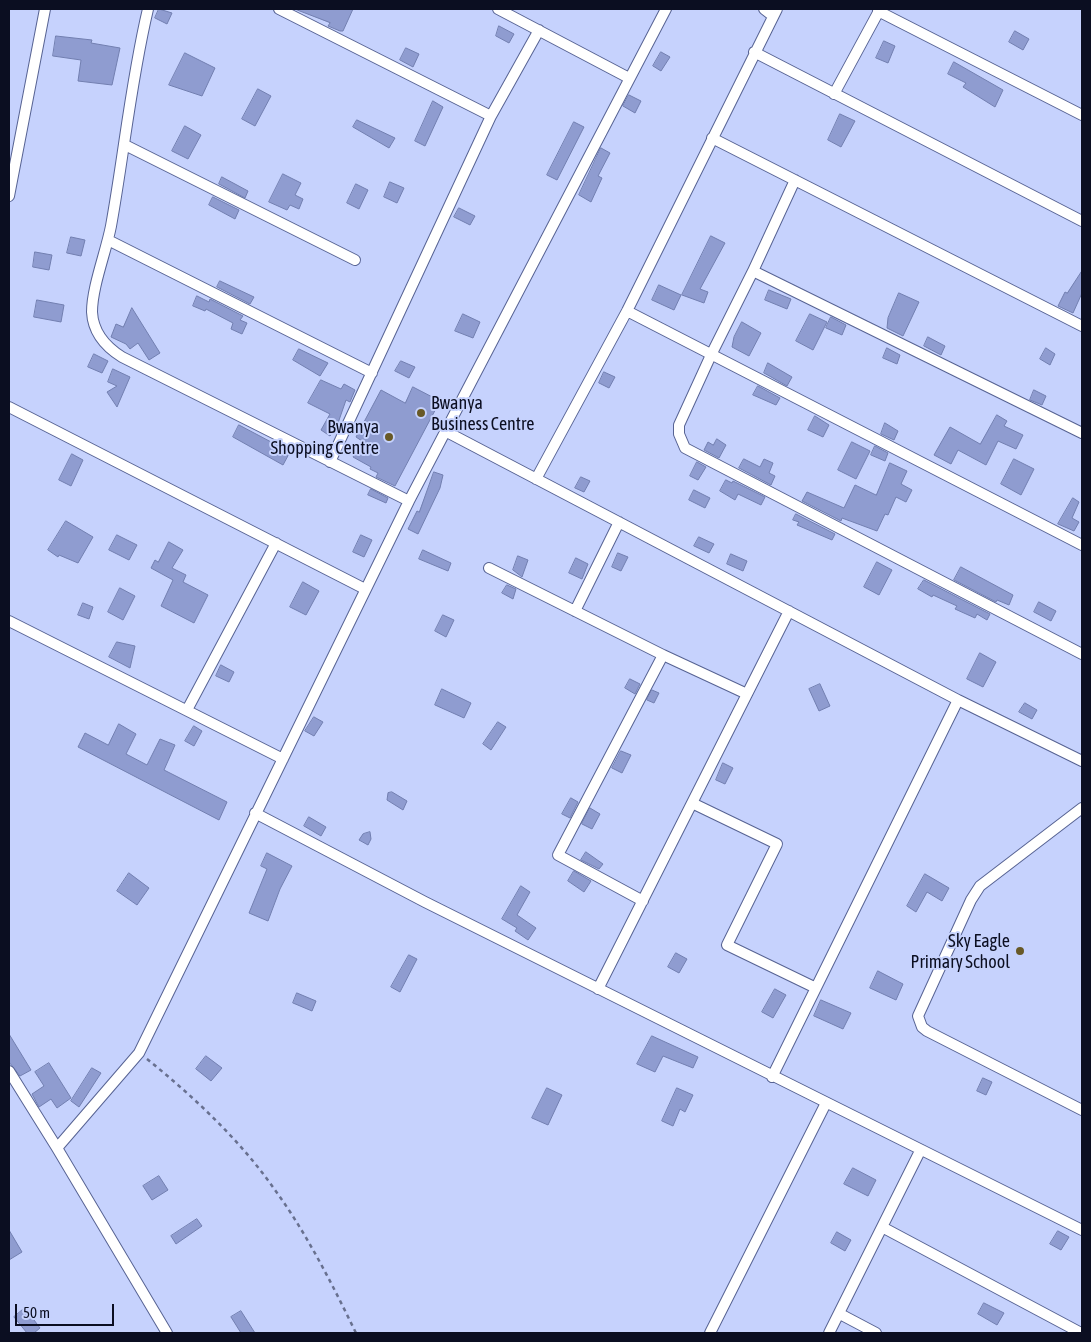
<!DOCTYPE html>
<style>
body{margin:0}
#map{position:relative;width:1091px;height:1342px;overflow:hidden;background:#c6d2fd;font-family:"Asap Condensed",sans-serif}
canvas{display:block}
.frame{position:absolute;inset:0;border:10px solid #0b0e21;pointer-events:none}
.scale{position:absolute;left:15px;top:1304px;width:99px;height:22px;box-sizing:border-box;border:2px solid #0b0e21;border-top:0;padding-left:6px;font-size:15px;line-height:18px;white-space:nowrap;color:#0b0e21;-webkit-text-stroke:4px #c6d2fd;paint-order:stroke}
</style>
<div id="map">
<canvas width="1091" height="1342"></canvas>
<div class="frame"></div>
<div class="scale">50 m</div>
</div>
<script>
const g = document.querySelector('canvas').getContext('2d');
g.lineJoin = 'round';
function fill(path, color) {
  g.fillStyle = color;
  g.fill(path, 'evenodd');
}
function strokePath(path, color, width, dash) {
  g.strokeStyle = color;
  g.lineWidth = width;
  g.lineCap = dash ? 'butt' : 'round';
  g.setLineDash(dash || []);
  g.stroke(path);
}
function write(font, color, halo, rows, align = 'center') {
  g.font = font + ' "Asap Condensed",sans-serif';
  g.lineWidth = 4;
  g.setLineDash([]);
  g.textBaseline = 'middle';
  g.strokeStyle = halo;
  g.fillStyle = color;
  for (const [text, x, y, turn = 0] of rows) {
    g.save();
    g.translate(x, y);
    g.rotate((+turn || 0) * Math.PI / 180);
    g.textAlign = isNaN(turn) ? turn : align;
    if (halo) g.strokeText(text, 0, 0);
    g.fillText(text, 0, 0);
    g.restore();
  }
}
const building = new Path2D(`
 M 159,9 L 172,13 L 167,24 L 155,18 Z
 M 295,9 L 353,9 L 343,31 L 340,31 L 328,26 L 330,23 Z
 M 499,26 L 514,34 L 509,43 L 496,36 Z
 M 1015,31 L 1029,39 L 1023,50 L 1009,42 Z
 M 56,36 L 92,40 L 91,43 L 120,48 L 112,85 L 78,81 L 81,60 L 53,56 Z
 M 884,41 L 895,46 L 888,63 L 876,58 Z
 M 406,48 L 419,54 L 413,67 L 400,60 Z
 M 661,52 L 670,57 L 661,71 L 653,66 Z
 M 185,53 L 215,68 L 202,96 L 169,85 Z
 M 954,62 L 1003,90 L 995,107 L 963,87 L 966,83 L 948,74 Z
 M 258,89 L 271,96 L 255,126 L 242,119 Z
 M 629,95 L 641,101 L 635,113 L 623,106 Z
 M 433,101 L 443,107 L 425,146 L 415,141 Z
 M 840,114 L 855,121 L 841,147 L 828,140 Z
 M 357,120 L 395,138 L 389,148 L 353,127 Z
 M 574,122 L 584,127 L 557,180 L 547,175 Z
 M 185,126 L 201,135 L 188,159 L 172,151 Z
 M 601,148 L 610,153 L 598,176 L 602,178 L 591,202 L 579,195 Z
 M 283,174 L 301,183 L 295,195 L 303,199 L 299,209 L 290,205 L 287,210 L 269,202 Z
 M 222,177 L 248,191 L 245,198 L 219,184 Z
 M 390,182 L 404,188 L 397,203 L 384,197 Z
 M 356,184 L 368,190 L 359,209 L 347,203 Z
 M 213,197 L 239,210 L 235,219 L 209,205 Z
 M 459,208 L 475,216 L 470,225 L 454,217 Z
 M 711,236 L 725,243 L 700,289 L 708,292 L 704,303 L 682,295 Z
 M 71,237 L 85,240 L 81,256 L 67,253 Z
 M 35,252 L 52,255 L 49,270 L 33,267 Z
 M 1082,271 L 1082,293 L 1073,313 L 1058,306 L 1065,292 L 1067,293 Z
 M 220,281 L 254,297 L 250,304 L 217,287 Z
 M 659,285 L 681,295 L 674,310 L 652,300 Z
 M 769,290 L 791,299 L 787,309 L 765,300 Z
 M 899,293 L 919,302 L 903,336 L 887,328 L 888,318 Z
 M 197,296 L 209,302 L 210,299 L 243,316 L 240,320 L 247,323 L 242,334 L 231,329 L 233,323 L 206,309 L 205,311 L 193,306 Z
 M 37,300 L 64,305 L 61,322 L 34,317 Z
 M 132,308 L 160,353 L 149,360 L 138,343 L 130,349 L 126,344 L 111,337 L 116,324 L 123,327 Z
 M 463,314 L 480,322 L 473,338 L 455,331 Z
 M 810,314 L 827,322 L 813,350 L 796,341 Z
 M 831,317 L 846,325 L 842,335 L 826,328 Z
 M 742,322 L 761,333 L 749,356 L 732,347 L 734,337 Z
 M 928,337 L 945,346 L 941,355 L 924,346 Z
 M 887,348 L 900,355 L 897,364 L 883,358 Z
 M 1046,348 L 1055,354 L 1050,365 L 1040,359 Z
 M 299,349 L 328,363 L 320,376 L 293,360 Z
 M 94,354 L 108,361 L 102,373 L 88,367 Z
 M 401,361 L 415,367 L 409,378 L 395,371 Z
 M 768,363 L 792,377 L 787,386 L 764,373 Z
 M 113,369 L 130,377 L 117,407 L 107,392 L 117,386 L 108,382 Z
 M 604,372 L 615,377 L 609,388 L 599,383 Z
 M 321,380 L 341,389 L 344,384 L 355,390 L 350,402 L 346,400 L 337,426 L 330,436 L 321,430 L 330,414 L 308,403 Z
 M 758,386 L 780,398 L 776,405 L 753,395 Z
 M 413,387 L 440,401 L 395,486 L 376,477 L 378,473 L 370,469 L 371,467 L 353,457 L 362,441 L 356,437 L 381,390 L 405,403 Z
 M 1034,390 L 1046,396 L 1042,405 L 1030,400 Z
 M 997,415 L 1007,421 L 1004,426 L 1023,435 L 1016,449 L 998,441 L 986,465 L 958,450 L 951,464 L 934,455 L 950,427 L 980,444 Z
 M 815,416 L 829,425 L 823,437 L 808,430 Z
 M 885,423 L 898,431 L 894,440 L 881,434 Z
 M 239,425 L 290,452 L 283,465 L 233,437 Z
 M 717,439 L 726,445 L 719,458 L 704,450 L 708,442 L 713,445 Z
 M 852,442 L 870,451 L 856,479 L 838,470 Z
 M 875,446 L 888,453 L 885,461 L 871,455 Z
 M 72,454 L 83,460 L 71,486 L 59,480 Z
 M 744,459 L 760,467 L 764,459 L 773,463 L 769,473 L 775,476 L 771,485 L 739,468 Z
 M 1014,459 L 1034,469 L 1021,495 L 1001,484 Z
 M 697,462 L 706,467 L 698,480 L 690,476 Z
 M 890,463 L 907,471 L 901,484 L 912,490 L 906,502 L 896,497 L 888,515 L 885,514 L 877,531 L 842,518 L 841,521 L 802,501 L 807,492 L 844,508 L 855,485 L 876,495 Z
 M 434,472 L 443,475 L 440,488 L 418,534 L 408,529 L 417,511 L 419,512 Z
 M 581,477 L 590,481 L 584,492 L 575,488 Z
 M 726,480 L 732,483 L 733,481 L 765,497 L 761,505 L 738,494 L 735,500 L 720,491 Z
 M 371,489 L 388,498 L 386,503 L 368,495 Z
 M 694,490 L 710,498 L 705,508 L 689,500 Z
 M 1073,498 L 1079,502 L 1072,518 L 1079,522 L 1074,531 L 1058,524 Z
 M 796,514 L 835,534 L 832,540 L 797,525 L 799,522 L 793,520 Z
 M 66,521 L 93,537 L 78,563 L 59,555 L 58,557 L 48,550 Z
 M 117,535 L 137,545 L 129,560 L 109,550 Z
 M 361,535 L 372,540 L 364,557 L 353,552 Z
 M 699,537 L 714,544 L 709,553 L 694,546 Z
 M 169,542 L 183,550 L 172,568 L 186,575 L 183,582 L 208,595 L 194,623 L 161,606 L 173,580 L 151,568 L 155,560 L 158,562 Z
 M 423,550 L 451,563 L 448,571 L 419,559 Z
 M 618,553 L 628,557 L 621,571 L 612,567 Z
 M 731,554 L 747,561 L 743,571 L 727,564 Z
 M 518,556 L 528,560 L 522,577 L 513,570 Z
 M 576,558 L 588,564 L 582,579 L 569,573 Z
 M 877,562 L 892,570 L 879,595 L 864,587 Z
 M 961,567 L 1013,595 L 1009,605 L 997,600 L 996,602 L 954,580 Z
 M 924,580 L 990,614 L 987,620 L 977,614 L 975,618 L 955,609 L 957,606 L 933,595 L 932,597 L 918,589 Z
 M 303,582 L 319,591 L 306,615 L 290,607 Z
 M 507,585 L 516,589 L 513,599 L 502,593 Z
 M 120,588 L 135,596 L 123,620 L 108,612 Z
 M 1039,602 L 1056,611 L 1051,621 L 1034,612 Z
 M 83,603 L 93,607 L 89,619 L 78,615 Z
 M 443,615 L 454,620 L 446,637 L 435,631 Z
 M 117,642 L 135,646 L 130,668 L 109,657 Z
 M 980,653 L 996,662 L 983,687 L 967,679 Z
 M 221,665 L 234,672 L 229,682 L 216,676 Z
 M 630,679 L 640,684 L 635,694 L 625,688 Z
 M 820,684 L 830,706 L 819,711 L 809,689 Z
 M 442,689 L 471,703 L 464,718 L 435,705 Z
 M 652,690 L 659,693 L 654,703 L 647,700 Z
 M 1025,703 L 1037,710 L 1032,719 L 1019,712 Z
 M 314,717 L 323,722 L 314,736 L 305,731 Z
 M 498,722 L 506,727 L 491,750 L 483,744 Z
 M 119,724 L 136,734 L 126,754 L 147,765 L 160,739 L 175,745 L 164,770 L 227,802 L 219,820 L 78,747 L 85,733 L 108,745 Z
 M 194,726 L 202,731 L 194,746 L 185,741 Z
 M 621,751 L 631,755 L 622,773 L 612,768 Z
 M 723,763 L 733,768 L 725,784 L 716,780 Z
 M 392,792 L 407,801 L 403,810 L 387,800 L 388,793 Z
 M 571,798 L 578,802 L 570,818 L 562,814 Z
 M 590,808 L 600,814 L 592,829 L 582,824 Z
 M 309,817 L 326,827 L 321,836 L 304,826 Z
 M 370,832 L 371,839 L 368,845 L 359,840 L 363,834 Z
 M 586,852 L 603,864 L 599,869 L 581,860 Z
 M 267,853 L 292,866 L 280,889 L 268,921 L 249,913 L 267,869 L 261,866 Z
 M 574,871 L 591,881 L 584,892 L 568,881 Z
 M 129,873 L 149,888 L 137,905 L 117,891 Z
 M 925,874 L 949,888 L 942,901 L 927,892 L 916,912 L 907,906 Z
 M 521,886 L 530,892 L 517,915 L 536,928 L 528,940 L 515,931 L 517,928 L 502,919 Z
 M 676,953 L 687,959 L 679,973 L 668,967 Z
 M 409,955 L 417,959 L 400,992 L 391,987 Z
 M 878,971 L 903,984 L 896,1000 L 870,988 Z
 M 775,989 L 786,995 L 773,1018 L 762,1012 Z
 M 297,993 L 316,1001 L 312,1011 L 293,1003 Z
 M 821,1000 L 851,1013 L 843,1029 L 814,1016 Z
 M 9,1034 L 31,1070 L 20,1076 L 9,1062 Z
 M 652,1036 L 698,1057 L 693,1068 L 663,1056 L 655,1072 L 637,1064 Z
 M 206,1056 L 222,1068 L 211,1081 L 196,1069 Z
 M 49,1063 L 71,1098 L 57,1108 L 51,1099 L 39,1107 L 32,1094 L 44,1086 L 35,1072 Z
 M 92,1068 L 101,1073 L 79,1107 L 71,1101 Z
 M 983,1078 L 992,1082 L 986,1095 L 977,1091 Z
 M 547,1088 L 562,1095 L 548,1125 L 532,1118 Z
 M 677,1088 L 693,1095 L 685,1112 L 680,1109 L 673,1126 L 662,1121 Z
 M 853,1168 L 876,1180 L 868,1196 L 844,1184 Z
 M 159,1176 L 168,1190 L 152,1200 L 143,1186 Z
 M 197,1219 L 202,1226 L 176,1244 L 171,1236 Z
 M 9,1230 L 22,1252 L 9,1260 Z
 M 1058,1231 L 1069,1237 L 1061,1250 L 1050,1244 Z
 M 837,1232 L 851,1240 L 845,1251 L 831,1243 Z
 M 984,1303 L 1004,1313 L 997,1325 L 978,1314 Z
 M 25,1308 L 40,1328 L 34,1333 L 27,1333 L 14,1317 Z
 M 241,1311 L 255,1333 L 241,1333 L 231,1317 Z`);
fill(building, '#8f9cd0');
strokePath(building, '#727fb0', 1);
const minor = new Path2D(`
 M 148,9 C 131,80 124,154 111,226 C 106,252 92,287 92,312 C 93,332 106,347 122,357 L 409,501
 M 279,9 L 491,116
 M 498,9 L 629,78
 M 764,9 L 773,16
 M 878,11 L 1082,115
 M 754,52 L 1082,221
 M 834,94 L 880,9
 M 712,138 L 1082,326
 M 125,145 L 355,260
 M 795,180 L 753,271 L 1082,433
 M 9,196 L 45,9
 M 108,240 L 372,373
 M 753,271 L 711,355 L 679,425 L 679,434 L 685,448 L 1082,654
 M 627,311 L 1082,545
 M 9,407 L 365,589
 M 445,431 L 958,700 L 1082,761
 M 330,462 L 491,116 L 539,30
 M 536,479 L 627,311 L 777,9
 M 489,568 L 663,655
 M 575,611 L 619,522
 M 9,621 L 283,759
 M 187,710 L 276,543
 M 692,803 L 777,844 L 727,945 L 816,988
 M 1082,808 L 980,886 L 971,900 L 918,1016 L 922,1027 L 927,1031 L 1082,1110
 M 255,813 L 425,902 L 1082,1230
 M 643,901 L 558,855 L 663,655 L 747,694
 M 598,989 L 789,611
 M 9,1071 L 57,1148 L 167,1333
 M 772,1077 L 958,700
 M 57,1148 L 139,1053 L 409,501 L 666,9
 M 882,1227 L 1081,1333
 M 840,1314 L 876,1333
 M 710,1333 L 826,1103
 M 829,1333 L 920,1151`);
strokePath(minor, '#576393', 12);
strokePath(new Path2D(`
 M 147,1059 C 194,1097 240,1140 275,1190 C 307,1234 332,1284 356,1333`), '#68708f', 2.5, [4, 4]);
strokePath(minor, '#fff', 10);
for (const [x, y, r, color] of [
 [421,413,5,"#685927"],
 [389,437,5,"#685927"],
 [1020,951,5,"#685927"]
]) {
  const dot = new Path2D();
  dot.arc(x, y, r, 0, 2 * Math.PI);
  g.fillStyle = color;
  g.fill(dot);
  strokePath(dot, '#c6d2fd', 2);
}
write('18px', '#0b0e21', '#c6d2fd', [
 ["Bwanya",431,403,"left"],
 ["Business Centre",431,424,"left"],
 ["Bwanya",379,427],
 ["Shopping Centre",379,448],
 ["Sky Eagle",1010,941],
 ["Primary School",1010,962]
], 'right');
</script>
